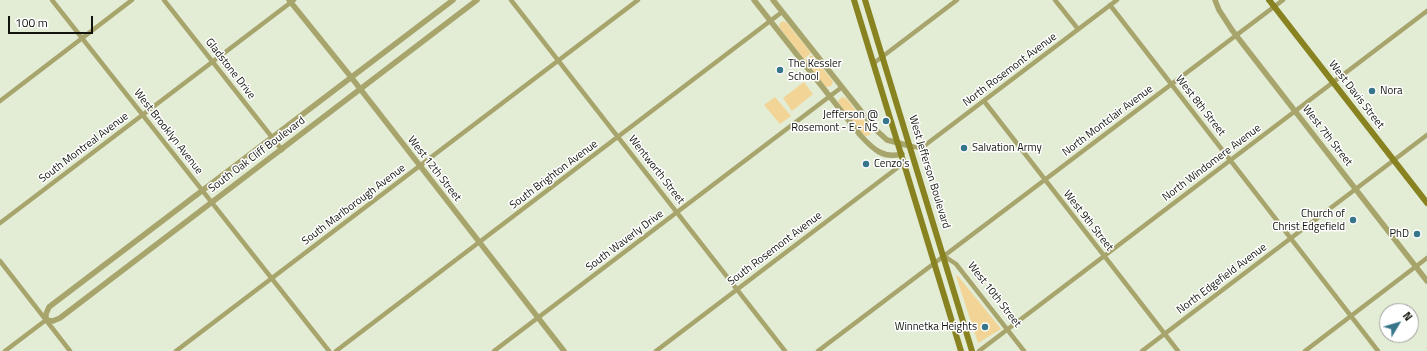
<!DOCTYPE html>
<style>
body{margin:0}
#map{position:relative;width:1427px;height:351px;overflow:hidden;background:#e3ecd5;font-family:"Titillium Web",sans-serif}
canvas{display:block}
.north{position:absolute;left:1379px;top:303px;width:40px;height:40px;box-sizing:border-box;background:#fff;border:1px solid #a0a19e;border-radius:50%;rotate:52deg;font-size:11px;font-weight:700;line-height:16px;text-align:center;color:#11140d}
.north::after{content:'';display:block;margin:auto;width:14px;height:18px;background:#36758a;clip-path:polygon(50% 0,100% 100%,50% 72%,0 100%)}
.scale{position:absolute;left:8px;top:16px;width:85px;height:18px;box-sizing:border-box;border:2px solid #11140d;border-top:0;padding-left:5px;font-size:12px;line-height:14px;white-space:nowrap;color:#11140d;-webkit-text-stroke:3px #fff;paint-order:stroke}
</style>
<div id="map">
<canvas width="1427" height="351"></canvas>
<div class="north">N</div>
<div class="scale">100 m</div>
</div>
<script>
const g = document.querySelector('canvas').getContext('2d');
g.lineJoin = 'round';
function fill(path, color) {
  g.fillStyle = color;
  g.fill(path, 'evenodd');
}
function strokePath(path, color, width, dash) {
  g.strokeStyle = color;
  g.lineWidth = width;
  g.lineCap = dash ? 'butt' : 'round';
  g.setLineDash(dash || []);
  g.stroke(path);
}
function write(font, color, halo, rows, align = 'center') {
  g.font = font + ' "Titillium Web",sans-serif';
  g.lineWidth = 3;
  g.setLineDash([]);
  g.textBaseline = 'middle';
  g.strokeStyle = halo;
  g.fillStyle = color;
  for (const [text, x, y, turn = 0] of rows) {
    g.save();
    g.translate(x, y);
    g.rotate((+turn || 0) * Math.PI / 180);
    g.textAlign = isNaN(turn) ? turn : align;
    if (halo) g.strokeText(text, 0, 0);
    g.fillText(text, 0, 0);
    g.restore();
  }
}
fill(new Path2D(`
 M 783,21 L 787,23 L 811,53 L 804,59 L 780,28 L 779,24 Z
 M 812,55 L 832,80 L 833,82 L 831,86 L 826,87 L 825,86 L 805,60 Z
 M 804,82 L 813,94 L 792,111 L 783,98 Z
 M 775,97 L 791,116 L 780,124 L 764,105 Z
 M 842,97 L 846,98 L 871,130 L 870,135 L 865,136 L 863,134 L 840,105 L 838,101 Z
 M 956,276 L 958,276 L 1001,329 L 978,343 Z`), '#f2d596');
strokePath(new Path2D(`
 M 52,0 L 329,351
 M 164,0 L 282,150
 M 511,0 L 785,351
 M 1055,0 L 1078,29
 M 1110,5 L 1378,351
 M 874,63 L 957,0
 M 0,101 L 132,0
 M 984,101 L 1178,351
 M 910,146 L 921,148 L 924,146 L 1117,0
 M 0,223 L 294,0
 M 944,256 L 956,264 L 1024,351
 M 0,261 L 70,351
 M 5,351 L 46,320
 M 176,351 L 638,0
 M 336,351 L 782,12
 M 494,351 L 842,87
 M 656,351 L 905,162
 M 818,351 L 1283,0
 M 979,351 L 1427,11
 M 1142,351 L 1427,135
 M 1305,351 L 1427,258`), '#a7a46c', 4.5);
strokePath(new Path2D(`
 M 289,0 L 351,77 L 564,351
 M 453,0 L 49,307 L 46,314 L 46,320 L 53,321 L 60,318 L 477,0
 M 754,0 L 861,136 C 873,149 883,159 902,154
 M 773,0 L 876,130 L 887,140 L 910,146
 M 1215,0 L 1219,10 L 1232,30 L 1427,281`), '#a7a46c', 5.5);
strokePath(new Path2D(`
 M 854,0 L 961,351
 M 865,0 L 972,351
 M 1269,0 L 1427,203`), '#888220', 6);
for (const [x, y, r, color] of [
 [780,70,4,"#36758a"],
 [1372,91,4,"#36758a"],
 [886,121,4,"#36758a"],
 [964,148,4,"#36758a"],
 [866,164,4,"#36758a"],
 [1353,220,4,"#36758a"],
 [1417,234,4,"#36758a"],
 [985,327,4,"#36758a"]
]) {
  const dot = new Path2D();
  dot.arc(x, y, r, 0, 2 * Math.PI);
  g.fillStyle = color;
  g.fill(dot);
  strokePath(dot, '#fff', 1.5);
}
write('11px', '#11140d', '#fff', [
 ["The Kessler",788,64],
 ["School",788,77],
 ["Nora",1380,91],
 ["Jefferson @",878,115,"right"],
 ["Rosemont - E - NS",878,128,"right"],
 ["Salvation Army",972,148],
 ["Cenzo's",874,164],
 ["Church of",1345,214,"right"],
 ["Christ Edgefield",1345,227,"right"],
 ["PhD",1409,234,"right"],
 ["Winnetka Heights",977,327,"right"]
], 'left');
write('11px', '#11140d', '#fff', [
 ["Gladstone Drive",230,69,52],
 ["North Rosemont Avenue",1010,70,-37],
 ["West Davis Street",1356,95,52],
 ["West 8th Street",1200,106,52],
 ["North Montclair Avenue",1108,121,-37],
 ["West Brooklyn Avenue",168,132,52],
 ["West 7th Street",1327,136,52],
 ["South Montreal Avenue",84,148,-37],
 ["South Oak Cliff Boulevard",257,155,-37],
 ["North Windomere Avenue",1212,163,-37],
 ["West 12th Street",434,169,52],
 ["Wentworth Street",656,170,52],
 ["West Jefferson Boulevard",929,172,73],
 ["South Brighton Avenue",554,175,-37],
 ["South Marlborough Avenue",354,205,-37],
 ["West 9th Street",1088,221,52],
 ["South Waverly Drive",625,241,-37],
 ["South Rosemont Avenue",775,249,-37],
 ["North Edgefield Avenue",1222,279,-37],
 ["West 10th Street",994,295,52]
]);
</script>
